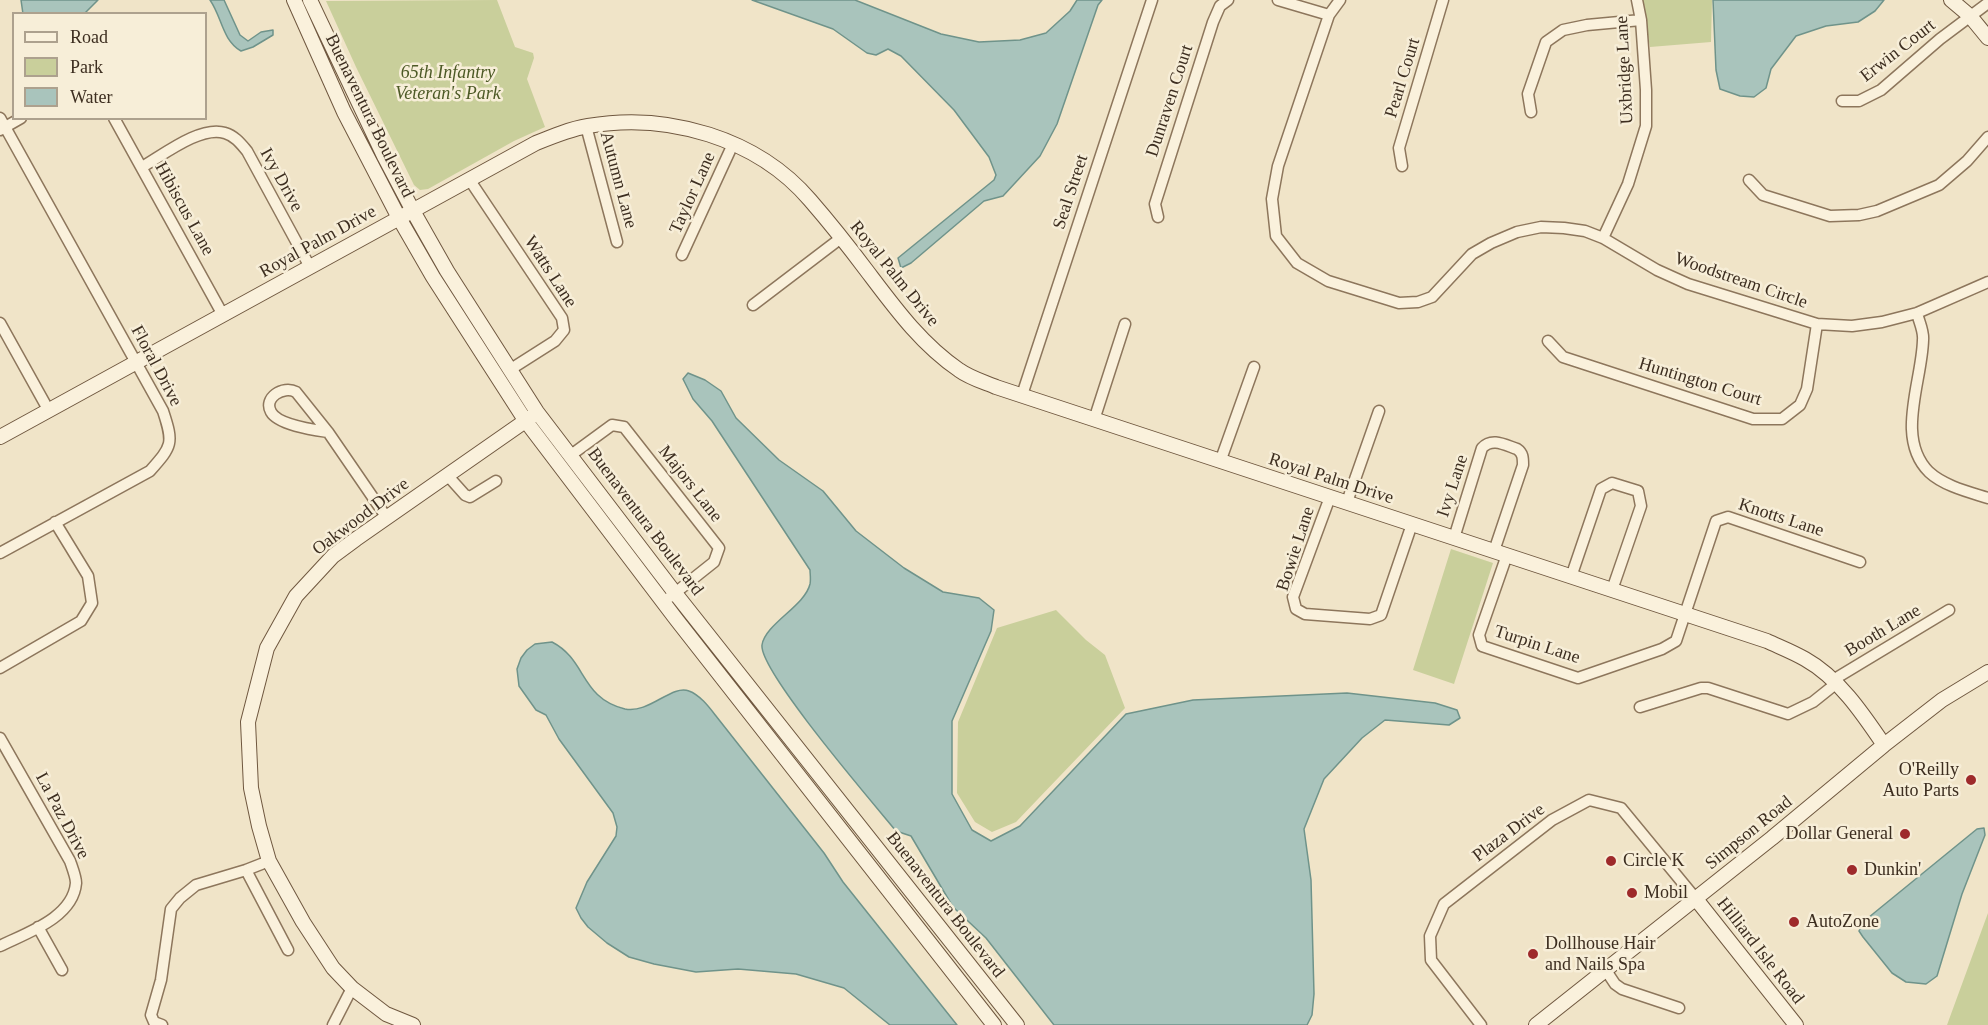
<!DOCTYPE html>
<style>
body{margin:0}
#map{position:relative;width:1988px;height:1025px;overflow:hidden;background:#f0e4c8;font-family:"Times New Roman",serif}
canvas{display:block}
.legend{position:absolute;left:12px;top:12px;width:195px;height:108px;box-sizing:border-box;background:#f7eed8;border:2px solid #ada18e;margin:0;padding:8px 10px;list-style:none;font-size:18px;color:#3d2e20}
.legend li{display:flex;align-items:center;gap:12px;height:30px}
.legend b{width:30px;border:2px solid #ada18e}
</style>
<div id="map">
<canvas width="1988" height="1025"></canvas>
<ul class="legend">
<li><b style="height:8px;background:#faf1dc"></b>Road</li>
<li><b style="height:16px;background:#c9cf9b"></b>Park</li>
<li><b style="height:16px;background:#a9c4bc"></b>Water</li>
</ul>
</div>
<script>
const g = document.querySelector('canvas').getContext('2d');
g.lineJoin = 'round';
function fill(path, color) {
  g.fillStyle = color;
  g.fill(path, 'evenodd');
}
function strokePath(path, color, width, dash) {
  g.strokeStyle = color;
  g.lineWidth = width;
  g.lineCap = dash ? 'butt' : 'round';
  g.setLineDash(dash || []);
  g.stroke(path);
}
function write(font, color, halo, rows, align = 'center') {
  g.font = font + ' "Times New Roman",serif';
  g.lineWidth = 5;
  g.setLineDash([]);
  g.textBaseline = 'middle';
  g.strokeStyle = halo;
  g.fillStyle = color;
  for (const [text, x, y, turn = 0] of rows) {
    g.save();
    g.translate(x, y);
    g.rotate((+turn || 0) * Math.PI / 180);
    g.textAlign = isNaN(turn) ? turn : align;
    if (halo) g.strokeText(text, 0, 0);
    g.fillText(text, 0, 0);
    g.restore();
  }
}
fill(new Path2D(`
 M 497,0 L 515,47 L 533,53 L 534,58 L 527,79 L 545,127 L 514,141 L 428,189 L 420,190 L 414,185 L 356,67 L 326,1 Z
 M 1641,0 L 1712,0 L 1711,42 L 1650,47 Z
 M 1451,549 L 1493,563 L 1454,684 L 1413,670 Z
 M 1056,610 L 1086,640 L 1105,655 L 1125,708 L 1016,822 L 992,832 L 975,822 L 957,793 L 958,722 L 997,628 Z
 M 1988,913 L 1988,1025 L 1947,1025 Z`), '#c9cf9b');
const water = new Path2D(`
 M 21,0 L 98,0 L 85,13 L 23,14 Z
 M 210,0 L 224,0 L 240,35 L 248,41 L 261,32 L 273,30 L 273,35 L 253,47 L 241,51 C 222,40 222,17 210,0 Z
 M 752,0 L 855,0 L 941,34 L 979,42 L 1020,40 L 1046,33 L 1070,11 L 1077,0 L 1102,0 L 1098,5 L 1057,124 L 1040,156 L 1003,196 L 984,201 L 911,263 L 901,268 L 898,258 L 994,180 L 996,175 L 989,157 L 954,110 L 901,56 L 888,49 L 876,55 L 867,53 L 833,29 Z
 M 1713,0 L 1884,0 L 1875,11 L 1858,22 L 1826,26 L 1796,36 L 1771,69 L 1766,88 L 1754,97 L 1740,96 L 1720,89 L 1716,70 Z
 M 688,373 L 705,380 L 721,391 L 736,418 L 779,460 L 823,491 L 856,531 L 904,568 L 943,592 L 979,598 L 994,610 L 991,631 L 952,721 L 952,794 L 972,830 L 991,841 L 1020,826 L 1126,714 L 1193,700 L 1347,693 L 1435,703 L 1457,710 L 1460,718 L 1449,725 L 1385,720 L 1362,738 L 1324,779 L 1304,829 L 1311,880 L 1314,994 L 1312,1015 L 1307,1025 L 1054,1025 L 986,938 L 953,907 L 911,836 L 896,831 C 874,804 759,671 762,645 C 765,624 805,606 810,584 C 811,579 810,574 810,570 L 712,421 L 693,399 L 683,379 Z
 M 552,642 C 587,660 580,698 625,709 C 649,714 672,684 689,691 C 700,695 709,707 716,716 L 824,853 L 843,882 L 957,1025 L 890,1025 L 844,988 L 796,974 L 738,969 L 696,972 L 654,964 L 629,957 L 607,943 L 588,927 L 581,918 L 576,908 L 587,882 L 616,836 L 617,827 L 613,813 L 559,739 L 546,715 L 536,710 L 519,686 L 517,669 L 521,658 L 527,650 L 535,644 Z
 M 1984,828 L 1985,835 L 1962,894 L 1937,976 L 1926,984 L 1906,982 L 1892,973 L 1863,937 L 1859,931 L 1863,922 L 1977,829 Z`);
fill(water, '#a9c4bc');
strokePath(water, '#6f938a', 1.5);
const street = new Path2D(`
 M 1278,0 L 1329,15
 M 1340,0 L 1329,15 L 1278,166 L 1272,199 L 1276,236 L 1297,263 L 1328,281 L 1399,303 L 1418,302 L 1432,297 L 1472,254 L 1491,243 L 1517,232 L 1541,227 L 1564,228 L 1585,231 L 1603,238 L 1657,270 L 1688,284 L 1817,324 L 1852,326 L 1882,322 L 1917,313 L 1988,282
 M 1842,101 L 1859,101 L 1881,90 L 1940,39 L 1988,3
 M 1531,112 L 1528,94 L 1546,42 L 1563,30 L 1587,25 L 1641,20
 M 0,118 L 163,411 C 174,444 172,446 150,471 L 0,553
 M 114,118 L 223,315
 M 586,126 L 617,242
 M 0,130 L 21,118
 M 1402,166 L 1399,148 L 1443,0
 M 142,167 C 163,155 201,125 225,133 C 235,136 241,144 247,151 L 310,267
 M 469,179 L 562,318 L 564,330 L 555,341 L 511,369
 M 1749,180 L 1763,195 L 1830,216 L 1859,215 L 1877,211 L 1939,185 L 1967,161 L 1988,137
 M 1158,217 L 1155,204 L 1213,22 L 1220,6 L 1228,0
 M 1603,238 L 1628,184 L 1646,126 L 1646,90 L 1641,20 L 1637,0
 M 682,255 L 733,144
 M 753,305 L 841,238
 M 1917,313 C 1919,322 1924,331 1923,340 C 1922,382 1895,438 1929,472 C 1944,486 1969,492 1988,498
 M 0,323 L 49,411
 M 1548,341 L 1563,357 L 1753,419 L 1782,419 L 1800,405 L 1807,389 L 1817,324
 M 1022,395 L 1152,0
 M 1094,420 L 1125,324
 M 328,432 C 315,430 278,425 271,412 C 263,398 283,385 296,392 L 328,432 L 387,518
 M 571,455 L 612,425 L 624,427 L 719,548 L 714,562 L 670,597
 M 1220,462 L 1254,367
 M 448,476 L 465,495 L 470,497 L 496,481
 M 1330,497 L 1293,597 L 1296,609 L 1305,614 L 1370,619 L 1381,615 L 1412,524
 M 1347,502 L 1379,411
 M 1454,538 L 1482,448 C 1492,437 1505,445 1517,449 C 1523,453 1523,458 1523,465 L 1494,551
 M 1507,555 L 1479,635 L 1482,646 L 1578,678 L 1662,649 L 1676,641 L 1716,521 L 1728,517 L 1860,562
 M 1571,577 L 1601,489 L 1612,483 L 1638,491 L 1641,506 L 1612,590
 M 0,668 L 81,621 L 92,603 L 88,576 L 55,522
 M 1640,707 L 1701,688 L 1708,688 L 1788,714 L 1813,702 L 1833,686 L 1833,680 L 1949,610
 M 0,738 L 70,861 C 72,867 76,877 76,883 C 73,918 26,933 0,946
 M 246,870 L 288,950
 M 38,927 L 62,970
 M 1605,969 L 1615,984 L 1622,989 L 1679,1008
 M 162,1025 L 154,1022 L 151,1015 L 161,980 L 171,909 L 180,898 L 196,885 L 246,870 L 269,861
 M 333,1025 L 352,988
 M 1481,1025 L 1431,960 L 1430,936 L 1444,904 L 1552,820 L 1589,800 L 1621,808 L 1696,899`);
const secondary = new Path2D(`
 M 294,0 L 344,112 L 399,218 L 433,277 L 525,420 L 676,619 L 994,1025
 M 310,0 L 384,156 L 413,211 L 447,271 L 537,412 L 675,593 L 1017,1025
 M 1951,0 L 1970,16 L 1988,38
 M 0,437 L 536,143 C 553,136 570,129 588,126 C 667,112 757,138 810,200 C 830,223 849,247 867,271 C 895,308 921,344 959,370 C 970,378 984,382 996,387 L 1767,641 C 1780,647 1793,652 1805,659 C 1839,678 1863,714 1884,745
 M 1696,899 L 1796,1025
 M 413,1025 L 386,1014 L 352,988 L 333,968 L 303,922 L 269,861 L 259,826 L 251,788 L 248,722 L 267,648 L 296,596 L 333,556 L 356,539 L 531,417
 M 1536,1025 L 1772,838 L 1884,745 L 1942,700 L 1988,672`);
strokePath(street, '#8d765c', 13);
strokePath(secondary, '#6f573f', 16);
strokePath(street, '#faf1dc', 10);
strokePath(secondary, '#faf1dc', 14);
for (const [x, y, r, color] of [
 [1971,780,6,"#9e2a2b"],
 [1905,834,6,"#9e2a2b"],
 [1611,861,6,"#9e2a2b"],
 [1852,870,6,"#9e2a2b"],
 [1632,893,6,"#9e2a2b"],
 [1794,922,6,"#9e2a2b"],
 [1533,954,6,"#9e2a2b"]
]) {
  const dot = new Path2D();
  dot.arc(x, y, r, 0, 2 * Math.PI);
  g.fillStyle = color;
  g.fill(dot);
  strokePath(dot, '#f7eed8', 2);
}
write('18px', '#3d2e20', '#f7eed8', [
 ["Erwin Court",1898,51,-38],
 ["Uxbridge Lane",1625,70,-93],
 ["Pearl Court",1403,78,-73],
 ["Dunraven Court",1170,101,-72],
 ["Buenaventura Boulevard",369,116,64],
 ["Ivy Drive",281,180,61],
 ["Autumn Lane",618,180,75],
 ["Seal Street",1071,192,-72],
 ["Taylor Lane",693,193,-66],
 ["Hibiscus Lane",184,209,61],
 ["Royal Palm Drive",318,242,-29],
 ["Watts Lane",550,272,57],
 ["Royal Palm Drive",894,274,51],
 ["Woodstream Circle",1741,281,19],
 ["Floral Drive",156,366,62],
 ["Huntington Court",1700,382,17],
 ["Royal Palm Drive",1331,479,18],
 ["Majors Lane",690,484,52],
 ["Ivy Lane",1453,486,-72],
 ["Oakwood Drive",361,517,-37],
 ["Knotts Lane",1781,518,18],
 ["Buenaventura Boulevard",645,522,53],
 ["Bowie Lane",1296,549,-72],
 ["Booth Lane",1883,631,-31],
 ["Turpin Lane",1537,645,18],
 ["La Paz Drive",62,816,62],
 ["Plaza Drive",1509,833,-37],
 ["Simpson Road",1749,833,-39],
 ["Buenaventura Boulevard",945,905,52],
 ["Hilliard Isle Road",1760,951,52]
]);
write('italic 18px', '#4d5a26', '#f7eed8', [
 ["65th Infantry",448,73],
 ["Veteran's Park",448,94]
]);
write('18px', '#3d2e20', '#f7eed8', [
 ["O'Reilly",1959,770,"right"],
 ["Auto Parts",1959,791,"right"],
 ["Dollar General",1893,834,"right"],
 ["Circle K",1623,861],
 ["Dunkin'",1864,870],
 ["Mobil",1644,893],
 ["AutoZone",1806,922],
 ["Dollhouse Hair",1545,944],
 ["and Nails Spa",1545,965]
], 'left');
</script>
